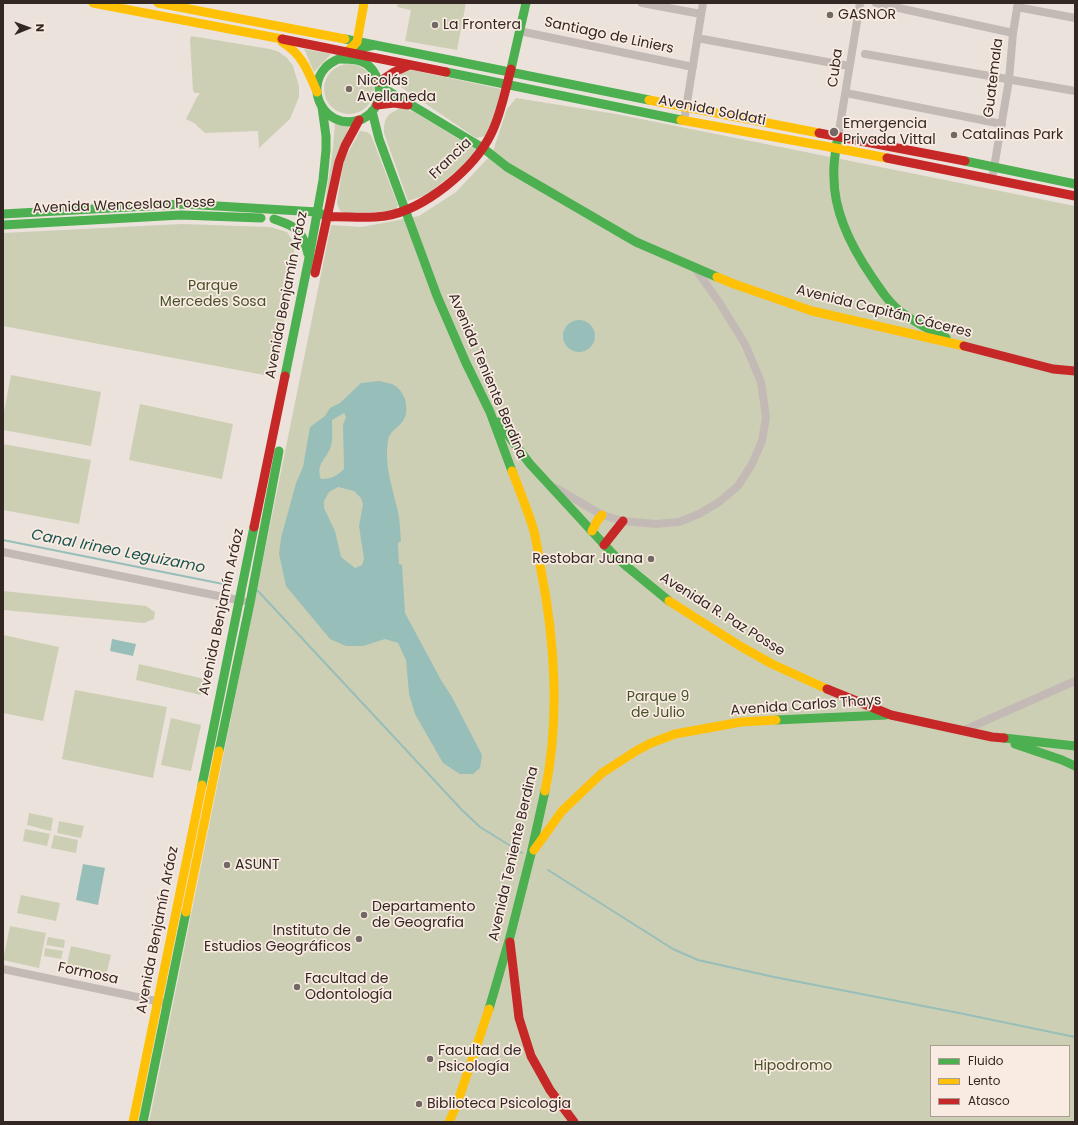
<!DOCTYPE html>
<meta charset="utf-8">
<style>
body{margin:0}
#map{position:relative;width:1078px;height:1125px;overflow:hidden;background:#ebe2db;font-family:Poppins,sans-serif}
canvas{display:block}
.frame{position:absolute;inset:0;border:4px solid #332724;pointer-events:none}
.legend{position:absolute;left:930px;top:1045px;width:140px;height:72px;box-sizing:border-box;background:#f9ebe1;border:1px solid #aa9d95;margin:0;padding:5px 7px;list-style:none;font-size:12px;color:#332724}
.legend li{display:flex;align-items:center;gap:8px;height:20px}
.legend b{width:20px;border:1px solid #aa9d95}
.north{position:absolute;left:8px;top:8px;width:40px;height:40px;-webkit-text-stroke:3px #f9ebe1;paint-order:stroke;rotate:89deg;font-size:11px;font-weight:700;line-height:16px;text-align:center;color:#332724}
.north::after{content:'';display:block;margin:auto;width:14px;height:18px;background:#332724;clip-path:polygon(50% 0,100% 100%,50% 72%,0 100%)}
</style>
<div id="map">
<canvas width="1078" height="1125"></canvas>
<div class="frame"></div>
<ul class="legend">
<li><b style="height:5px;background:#4caf50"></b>Fluido</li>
<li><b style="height:5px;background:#ffc107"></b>Lento</li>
<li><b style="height:5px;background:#c62828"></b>Atasco</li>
</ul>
<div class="north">N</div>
</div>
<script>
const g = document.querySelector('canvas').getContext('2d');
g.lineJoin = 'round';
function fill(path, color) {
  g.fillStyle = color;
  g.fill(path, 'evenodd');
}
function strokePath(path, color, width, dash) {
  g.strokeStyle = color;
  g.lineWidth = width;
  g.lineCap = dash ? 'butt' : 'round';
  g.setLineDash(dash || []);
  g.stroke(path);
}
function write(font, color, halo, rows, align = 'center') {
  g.font = font + ' Poppins,sans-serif';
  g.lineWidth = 3.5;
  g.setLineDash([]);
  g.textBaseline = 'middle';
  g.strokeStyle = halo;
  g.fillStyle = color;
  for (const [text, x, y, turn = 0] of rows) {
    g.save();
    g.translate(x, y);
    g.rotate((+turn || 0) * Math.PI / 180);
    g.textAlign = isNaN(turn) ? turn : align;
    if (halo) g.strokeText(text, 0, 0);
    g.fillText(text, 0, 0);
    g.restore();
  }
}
fill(new Path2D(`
 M 398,3 L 466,3 L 457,50 L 405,41 L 411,10 L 397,7 Z
 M 191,36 L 270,49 L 279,52 L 287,58 L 293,66 L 299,86 L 299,97 L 290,119 L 259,148 L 258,131 L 205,133 L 194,123 L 186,119 L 196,99 L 200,93 L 195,93 L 193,91 L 190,40 Z
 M 304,49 L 331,54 L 314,72 Z
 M324 89a25 25 0 1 1 50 0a25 25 0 1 1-50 0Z
 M 412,70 L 501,89 L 497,105 L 486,136 L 476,138 L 401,87 L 398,79 L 401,73 Z
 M 516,98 L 616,114 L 1075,206 L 1075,1122 L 149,1122 L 331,225 L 362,227 L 419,216 L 456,192 L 492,154 L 507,109 ZM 931,1046 L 1069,1046 L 1069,1116 L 931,1116 Z
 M 401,108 L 414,112 L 477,150 L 462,166 L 427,195 L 408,201 L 384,133 C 384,117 387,114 401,108 Z
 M 335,123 L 349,126 L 325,203 L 333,148 Z
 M 360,131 L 367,132 L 371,135 L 398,205 L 396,209 L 379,212 L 345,213 L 340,211 L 337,204 L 338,195 L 344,160 Z
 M 182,224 L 270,227 L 287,232 L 294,243 L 294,255 L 275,377 L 3,326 L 3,233 Z
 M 11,375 L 101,392 L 91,446 L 3,430 L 3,417 Z
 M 140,404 L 233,424 L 222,479 L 129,460 Z
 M 3,444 L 91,460 L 79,524 L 3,510 Z
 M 3,591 L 146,606 L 155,612 L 154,619 L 144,623 L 3,610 Z
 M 3,635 L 59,647 L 43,721 L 3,713 Z
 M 139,664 L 205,679 L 201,695 L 136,680 Z
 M 75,690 L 167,707 L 153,778 L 62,759 Z
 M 171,718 L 201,725 L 191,771 L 161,765 Z
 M 29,813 L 53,818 L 51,831 L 27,825 Z
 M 59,821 L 84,826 L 81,838 L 57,833 Z
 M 25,829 L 50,834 L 47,846 L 23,841 Z
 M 54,835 L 78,840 L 76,853 L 51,848 Z
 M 21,895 L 60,903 L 56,921 L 17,913 Z
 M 10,926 L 46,933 L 39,968 L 3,960 Z
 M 48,937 L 65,940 L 64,948 L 46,945 Z
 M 71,946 L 111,955 L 106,976 L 66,968 Z
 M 45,948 L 63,951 L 61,959 L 44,956 Z`), '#cdcfb5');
fill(new Path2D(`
 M563 336a16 16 0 1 1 32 0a16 16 0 1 1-32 0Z
 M 379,381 C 383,382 390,383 394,385 C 400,388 406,398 406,405 C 409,427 390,426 388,441 C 384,464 392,486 397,508 C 400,518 400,530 401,541 L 398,543 L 399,564 L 402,565 L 405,613 L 441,680 L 452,697 L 482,755 L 480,768 L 473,774 L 460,774 L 443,763 L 415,714 L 409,694 L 406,660 L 398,643 L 385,639 L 363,646 L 346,646 L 330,639 L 286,586 L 279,554 L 281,538 L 296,483 L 303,467 L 310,427 L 325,416 L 330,408 L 340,403 L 361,383 ZM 344,413 L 346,417 L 343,425 L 344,469 C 337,476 331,479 321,479 C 315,464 327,459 331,446 C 333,440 332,428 332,420 ZM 338,487 L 354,491 L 361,498 L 363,504 L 359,526 L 364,559 L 362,565 L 355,568 L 341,557 L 335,531 L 324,508 L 324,501 L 329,492 Z
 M 112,639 L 136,644 L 133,656 L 110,651 Z
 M 83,864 L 105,868 L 98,905 L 76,900 Z`), '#98beb9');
strokePath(new Path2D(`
 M 3,540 L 228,585
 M 258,591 L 462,810 L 480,827 L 522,853
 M 548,870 L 673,949 L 698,960 L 774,977 L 959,1013 L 1075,1037`), '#98beb9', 2);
strokePath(new Path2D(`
 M 642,3 L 701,14
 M 876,3 L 1013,33
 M 1017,7 L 1075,18
 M 519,31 L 693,67
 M 697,38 L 849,66
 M 865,54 L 1075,91
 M 846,93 L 1002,124
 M 684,121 L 703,3
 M 838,137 L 860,3
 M 992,179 L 1009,80 L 1013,33 L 1018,3
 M 556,488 L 602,515 L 623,521 L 656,524 L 679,522 L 699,514 L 719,502 L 738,486 L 752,464 L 762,441 L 766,417 L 761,382 L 745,344 L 719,302 L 694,267
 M 3,552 L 243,601
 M 962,731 L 1075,681
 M 3,969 L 161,1002`), '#c3bab5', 8);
strokePath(new Path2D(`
 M 345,39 L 649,100
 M 340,59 C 350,59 361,59 369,66 C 384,80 383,108 364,118 C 362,120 358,120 356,121 C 325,128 304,90 326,67 C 330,63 336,60 341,58 C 352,51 362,47 375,45
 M 511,69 L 526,3
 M 446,72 L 681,120
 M 380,86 L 483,148 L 507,167 L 636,242 L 717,277
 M 372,111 L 379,139 L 437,296 L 466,363 L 490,412 L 512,471
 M 837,142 C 835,154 833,166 834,178 C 834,214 852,248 872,277 C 880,289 889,303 901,312 C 915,323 931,330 946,338
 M 965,161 L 1075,184
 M 3,214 L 184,204 L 317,212 L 324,215
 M 274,219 C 297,227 302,229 308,254
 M 3,225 L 181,215 L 261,218
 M 285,376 L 309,258 L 323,180 L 326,150 L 326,136 L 322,107
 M 498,422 L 530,464 L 612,553 L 625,565 L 669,601
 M 776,720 L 886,715
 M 1004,738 L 1075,746
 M 1015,744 L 1062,760 L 1075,766
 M 219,751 L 250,603 L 279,451
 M 202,785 L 254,527
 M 489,1009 L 510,937 L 531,854 L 545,791
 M 143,1122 L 186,912`), '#4caf50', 9);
strokePath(new Path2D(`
 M 93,3 L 282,39
 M 158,3 L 345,39
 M 282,42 C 302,54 308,71 317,92
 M 347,52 L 357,42 L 364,3
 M 649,100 L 819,133
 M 681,120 L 835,148 L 887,158
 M 717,277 L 734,284 L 812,311 L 964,346
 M 512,471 C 520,491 528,511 534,531 C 537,544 539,557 541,570 C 555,640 560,722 545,791
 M 592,531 L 597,521 L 602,515
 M 669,601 L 740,646 L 772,664 L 827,689
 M 534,850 L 562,811 L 602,773 L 636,751 L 651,743 L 675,734 L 741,722 L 776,720
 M 186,912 L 219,751
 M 133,1122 L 202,785
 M 449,1122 L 457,1104 L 489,1009`), '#ffc107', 9);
strokePath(new Path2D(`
 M 282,39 L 446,72
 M 379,82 L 394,72 L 410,65
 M 377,105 L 394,103 L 408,105
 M 819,133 L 965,161
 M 887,158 L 1075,196
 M 327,217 C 346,216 366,219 385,216 C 424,210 474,169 491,134 C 501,114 505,91 511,69
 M 315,273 L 339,162 L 345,146 L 359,120
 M 964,346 L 1053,369 L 1075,371
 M 254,527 L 285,376
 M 604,545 L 623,521
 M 827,689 L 891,715 L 992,737 L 1004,738
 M 510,942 L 519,1018 L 531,1056 L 550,1090 L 574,1122`), '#c62828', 9);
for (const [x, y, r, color] of [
 [830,15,4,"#736864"],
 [435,25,4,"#736864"],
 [349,89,4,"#736864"],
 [834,132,5,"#736864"],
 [954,135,4,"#736864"],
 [651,559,4,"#736864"],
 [227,865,4,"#736864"],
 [364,915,4,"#736864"],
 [359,939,4,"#736864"],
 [297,987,4,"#736864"],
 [430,1059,4,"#736864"],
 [419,1104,4,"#736864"]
]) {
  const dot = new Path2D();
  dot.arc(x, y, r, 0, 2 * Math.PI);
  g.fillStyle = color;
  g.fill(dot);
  strokePath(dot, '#f9ebe1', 1.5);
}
write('14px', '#332724', '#f9ebe1', [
 ["GASNOR",838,15],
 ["La Frontera",443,25],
 ["Nicolás",357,81],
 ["Avellaneda",357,97],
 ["Emergencia",843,124],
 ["Privada Vittal",843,140],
 ["Catalinas Park",962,135],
 ["Restobar Juana",643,559,"right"],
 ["ASUNT",235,865],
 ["Departamento",372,907],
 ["de Geografia",372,923],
 ["Instituto de",351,931,"right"],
 ["Estudios Geográficos",351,947,"right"],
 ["Facultad de",305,979],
 ["Odontología",305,995],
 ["Facultad de",438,1051],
 ["Psicología",438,1067],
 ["Biblioteca Psicologia",427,1104]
], 'left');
write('14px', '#332724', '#f9ebe1', [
 ["Santiago de Liniers",609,36,12],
 ["Cuba",836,68,-82],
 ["Guatemala",994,78,-83],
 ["Avenida Soldati",712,111,11],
 ["Francia",451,159,-44],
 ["Avenida Wenceslao Posse",124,206,-2],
 ["Avenida Benjamín Aráoz",287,295,-79],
 ["Avenida Capitán Cáceres",884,312,14],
 ["Avenida Teniente Berdina",487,376,67],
 ["Avenida Benjamín Aráoz",222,612,-78],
 ["Avenida R. Paz Posse",722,615,32],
 ["Avenida Carlos Thays",806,706,-4],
 ["Avenida Teniente Berdina",514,854,-77],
 ["Avenida Benjamín Aráoz",158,930,-79],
 ["Formosa",88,974,12]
]);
write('14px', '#465128', '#f9ebe1', [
 ["Parque",213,286],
 ["Mercedes Sosa",213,302],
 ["Parque 9",658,697],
 ["de Julio",658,713],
 ["Hipodromo",793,1066]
]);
write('italic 15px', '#1a5452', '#f9ebe1', [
 ["Canal Irineo Leguizamo",118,552,11]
]);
</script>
